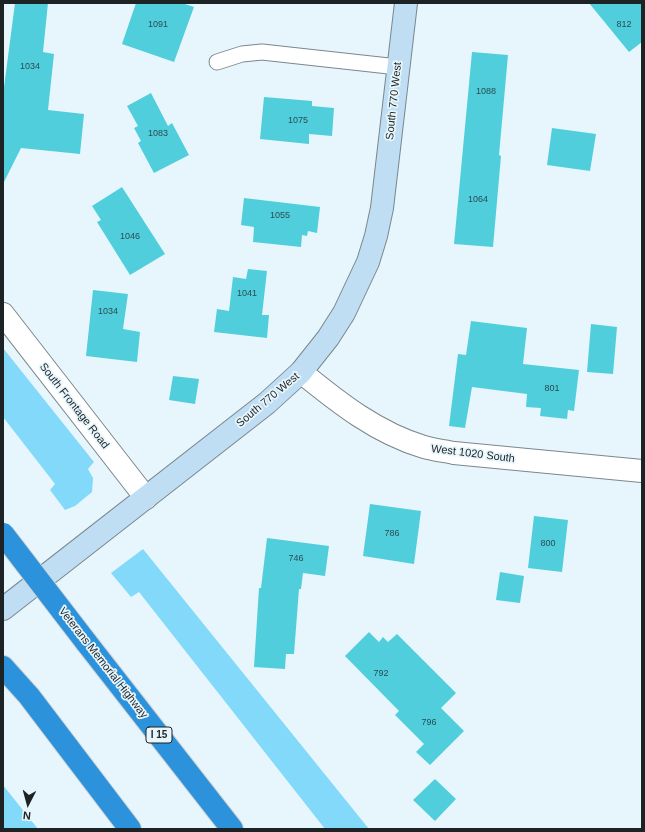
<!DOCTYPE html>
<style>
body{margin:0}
#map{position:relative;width:645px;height:832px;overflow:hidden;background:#e7f6fc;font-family:Helvetica,sans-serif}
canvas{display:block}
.frame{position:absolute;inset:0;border:4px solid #1d2225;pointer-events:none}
.north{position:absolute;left:8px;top:784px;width:40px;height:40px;-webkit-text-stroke:3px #e7f6fc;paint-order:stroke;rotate:186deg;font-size:11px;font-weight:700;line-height:16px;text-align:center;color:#1d2225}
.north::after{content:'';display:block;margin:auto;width:14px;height:18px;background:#1d2225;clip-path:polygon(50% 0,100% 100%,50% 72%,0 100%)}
</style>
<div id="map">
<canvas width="645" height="832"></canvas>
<div class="frame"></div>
<div class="north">N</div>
</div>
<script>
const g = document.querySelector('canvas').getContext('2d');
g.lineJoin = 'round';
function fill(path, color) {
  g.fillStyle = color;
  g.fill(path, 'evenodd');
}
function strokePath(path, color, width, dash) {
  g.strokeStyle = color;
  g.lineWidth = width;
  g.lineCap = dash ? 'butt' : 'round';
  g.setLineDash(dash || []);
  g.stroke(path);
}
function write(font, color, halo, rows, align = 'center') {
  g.font = font + ' Helvetica,sans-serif';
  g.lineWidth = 3.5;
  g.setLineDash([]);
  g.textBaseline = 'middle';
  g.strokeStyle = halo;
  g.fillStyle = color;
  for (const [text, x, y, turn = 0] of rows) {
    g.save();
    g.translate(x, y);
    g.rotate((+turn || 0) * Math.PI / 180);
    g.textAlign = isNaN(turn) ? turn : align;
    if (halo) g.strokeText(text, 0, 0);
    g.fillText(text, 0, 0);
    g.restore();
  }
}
fill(new Path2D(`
 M 3,348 L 94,462 L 88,469 L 93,478 L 92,492 L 75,506 L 65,510 L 50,490 L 55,484 L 3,417 Z
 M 143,549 L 369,829 L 325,829 L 139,592 L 131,597 L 111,573 Z
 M 3,785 L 38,829 L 3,829 Z`), '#83d9fa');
fill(new Path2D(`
 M 15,3 L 48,3 L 43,52 L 54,54 L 48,110 L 84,114 L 80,154 L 21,148 L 3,184 L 3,95 Z
 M 136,3 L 182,3 L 194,7 L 174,62 L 122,44 Z
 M 589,3 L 642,3 L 642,42 L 629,52 Z
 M 472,52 L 508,55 L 499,155 L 501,156 L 493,247 L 454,244 Z
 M 151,93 L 168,126 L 172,123 L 189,155 L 154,173 L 138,143 L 141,141 L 134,128 L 138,126 L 127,106 Z
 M 264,97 L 312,101 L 312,106 L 334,108 L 332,136 L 309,134 L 309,144 L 260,139 Z
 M 552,128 L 596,134 L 590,171 L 547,165 Z
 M 122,187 L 165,254 L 130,275 L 97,222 L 101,220 L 92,206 Z
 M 244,198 L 320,207 L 317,233 L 308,231 L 307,236 L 302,235 L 301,247 L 253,242 L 254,227 L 241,225 Z
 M 248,269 L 267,271 L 262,315 L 269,315 L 267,338 L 214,332 L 217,309 L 229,311 L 233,277 L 246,279 Z
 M 93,290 L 128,294 L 123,329 L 140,332 L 137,362 L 86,356 Z
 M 471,321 L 527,328 L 523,364 L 579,370 L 574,411 L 568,410 L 567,419 L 540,416 L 541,408 L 526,407 L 527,394 L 472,387 L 465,428 L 449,426 L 458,354 L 466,355 Z
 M 591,324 L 617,327 L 613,374 L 587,372 Z
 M 173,376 L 199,379 L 195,404 L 169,400 Z
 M 370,504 L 421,511 L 414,564 L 363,556 Z
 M 534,516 L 568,520 L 562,572 L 528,568 Z
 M 267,538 L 329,546 L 325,576 L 303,573 L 301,589 L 299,589 L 294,654 L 286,654 L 285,669 L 254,667 L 259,588 L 261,588 Z
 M 500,572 L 524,576 L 520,603 L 496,600 Z
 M 369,632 L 379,642 L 383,637 L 388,642 L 397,634 L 456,693 L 441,708 L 464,731 L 430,765 L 416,752 L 424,744 L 395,715 L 399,711 L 345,656 Z
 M 435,779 L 456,799 L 435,821 L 413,800 Z`), '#50cedc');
const lane = new Path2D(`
 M 217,62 L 242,54 L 262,52 L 398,67`);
const street = new Path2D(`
 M 3,314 L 146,498
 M 301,372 C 339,403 377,433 424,447 C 434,450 445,451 454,453 L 642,471`);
const secondary = new Path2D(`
 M 3,609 L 267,403 L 301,372 L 328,338 L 344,313 L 368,262 L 376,236 L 382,208 L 406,3`);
const highway = new Path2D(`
 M 86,642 L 232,829
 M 3,667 L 29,696 L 130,829`);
strokePath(lane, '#7b888d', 17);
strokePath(street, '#7b888d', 24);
strokePath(secondary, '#7b888d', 24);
strokePath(highway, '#d2d3d3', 24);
strokePath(lane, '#fff', 15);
strokePath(street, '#fff', 22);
strokePath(secondary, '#bfdef4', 22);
strokePath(highway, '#2b92db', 22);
const highwayBridge = new Path2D(`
 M 3,534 L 86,642`);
strokePath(highwayBridge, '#d2d3d3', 24, []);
strokePath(highwayBridge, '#2b92db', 22);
write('9px', '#2a4d53', null, [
 ["1091",158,25],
 ["812",624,25],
 ["1034",30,67],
 ["1088",486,92],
 ["1075",298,121],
 ["1083",158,134],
 ["1064",478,200],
 ["1055",280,216],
 ["1046",130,237],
 ["1041",247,294],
 ["1034",108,312],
 ["801",552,389],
 ["786",392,534],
 ["800",548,544],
 ["746",296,559],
 ["792",381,674],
 ["796",429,723]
]);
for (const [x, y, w] of [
 [159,735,26]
]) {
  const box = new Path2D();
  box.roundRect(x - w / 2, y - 8, w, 16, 3);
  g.fillStyle = '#e7f6fc';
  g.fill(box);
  strokePath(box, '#1d2225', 1);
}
write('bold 10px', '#1d2225', null, [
 ["I 15",159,735]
]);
write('11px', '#1d2225', '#e7f6fc', [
 ["South 770 West",394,101,-84],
 ["South 770 West",268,400,-40],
 ["South Frontage Road",74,406,52],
 ["West 1020 South",473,454,7],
 ["Veterans Memorial Highway",103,663,52]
]);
</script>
